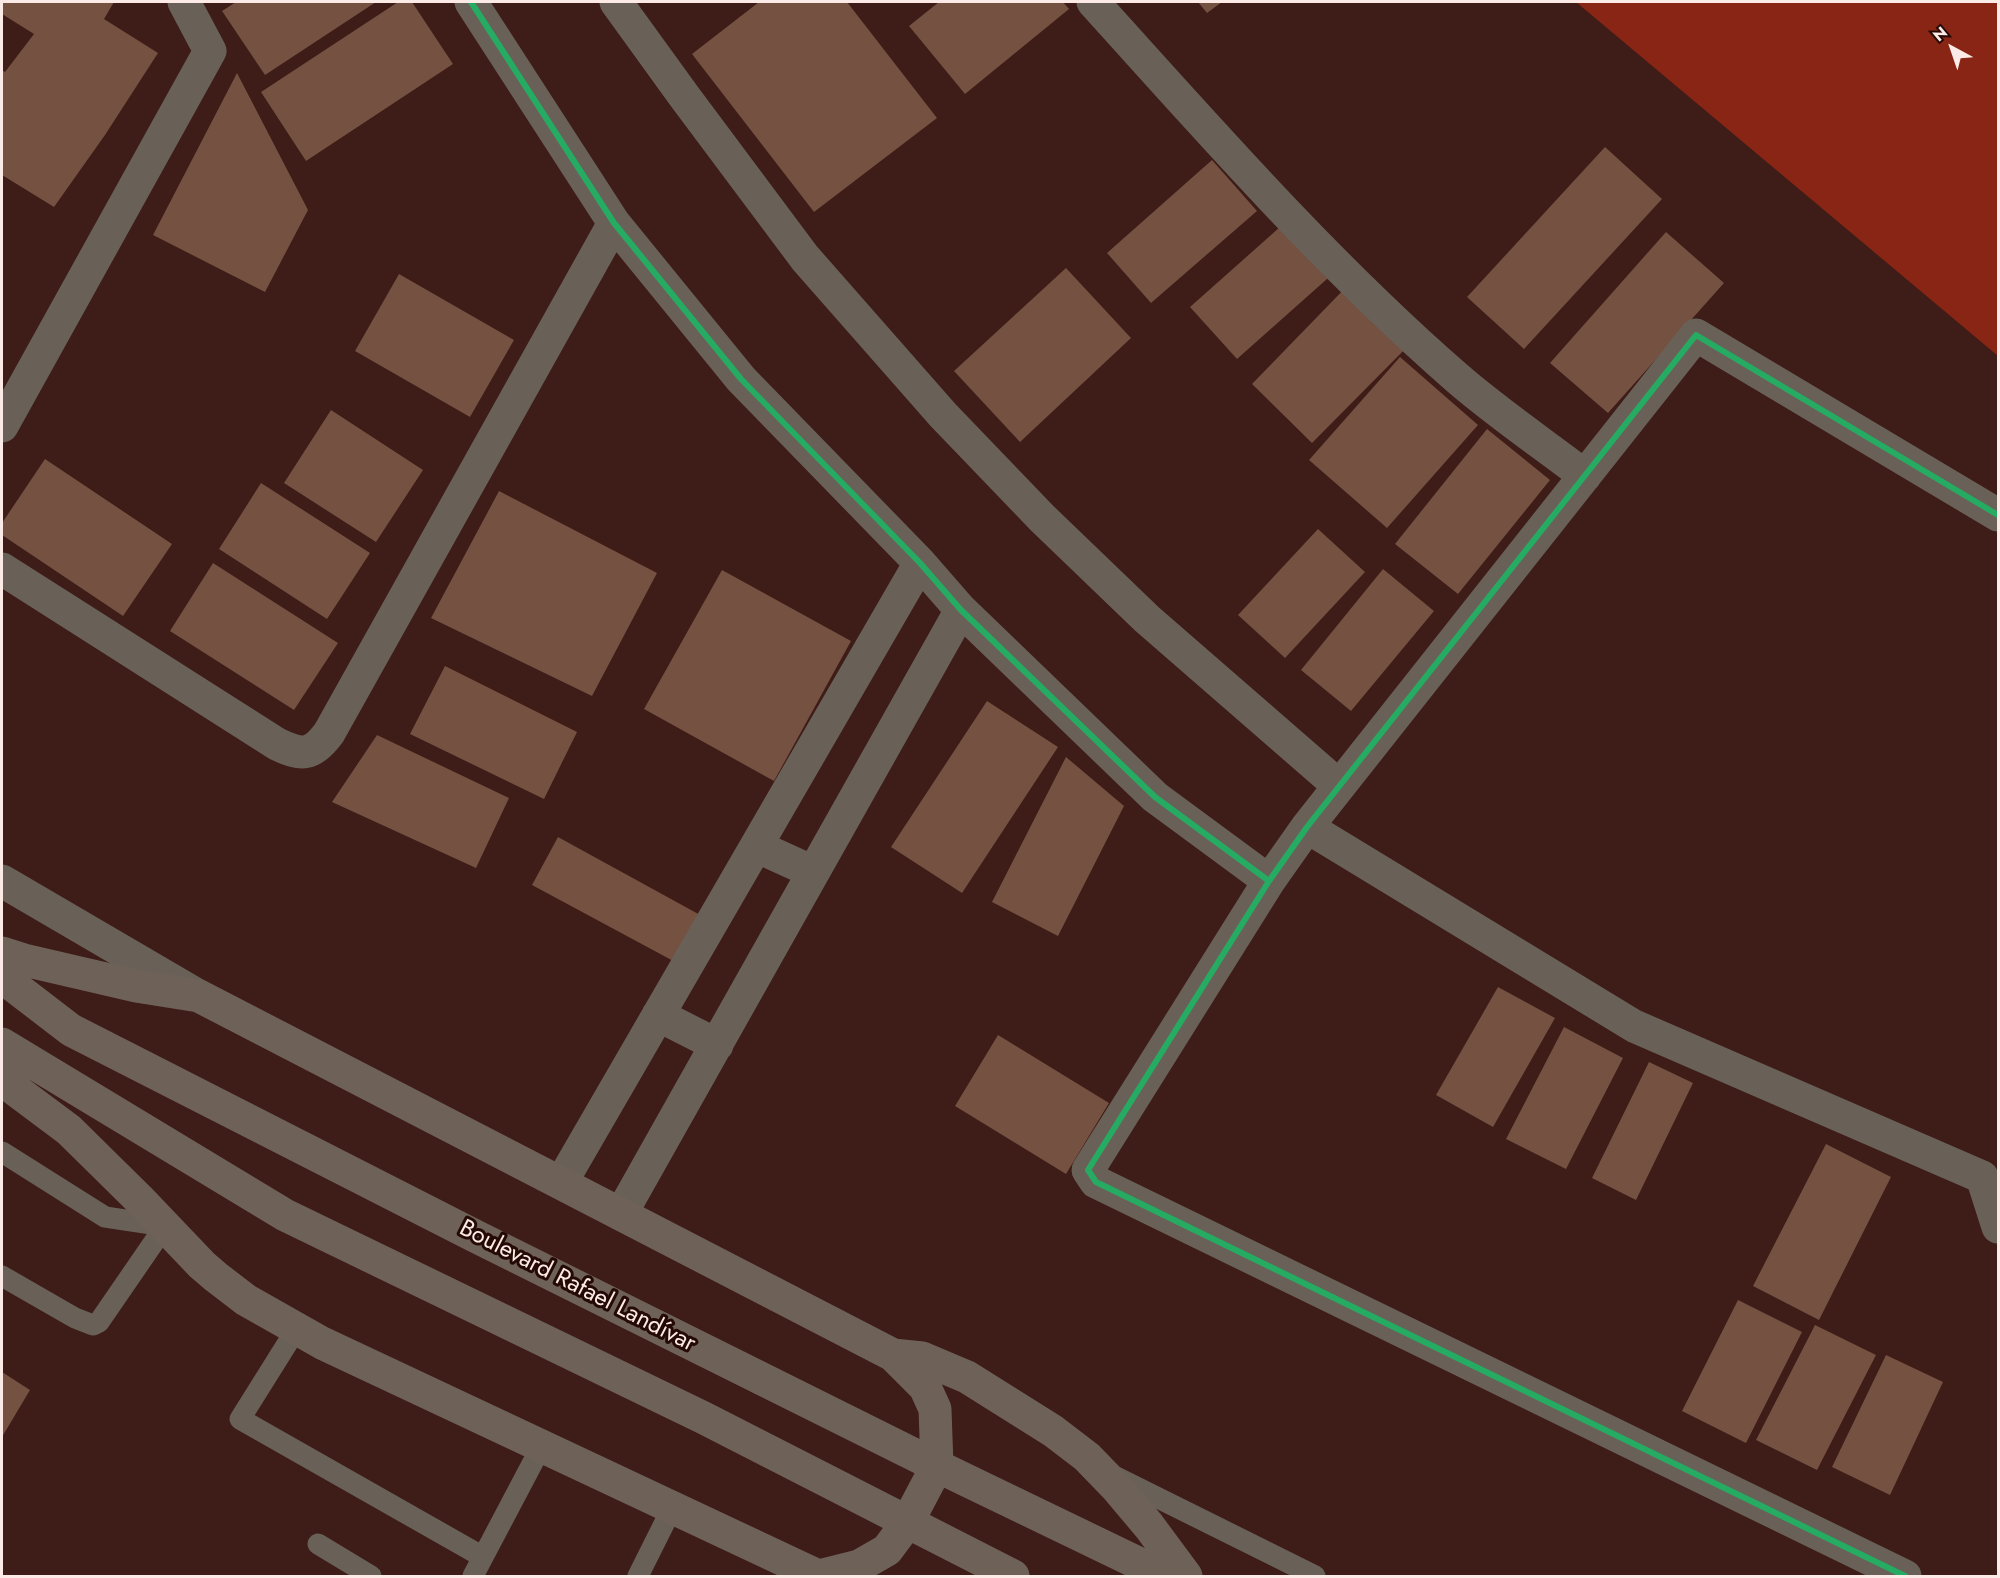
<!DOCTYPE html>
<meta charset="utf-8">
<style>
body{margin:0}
#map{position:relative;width:2000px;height:1578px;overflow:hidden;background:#3e1c17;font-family:Jost,sans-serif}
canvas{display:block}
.frame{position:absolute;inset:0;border:3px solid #fbeae6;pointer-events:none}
.north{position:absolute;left:1922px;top:18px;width:60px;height:60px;-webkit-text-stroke:4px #240905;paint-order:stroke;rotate:320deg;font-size:16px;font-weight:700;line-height:24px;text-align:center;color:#fbeae6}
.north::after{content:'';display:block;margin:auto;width:21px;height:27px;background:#fbeae6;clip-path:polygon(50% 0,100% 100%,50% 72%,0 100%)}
</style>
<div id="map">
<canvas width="2000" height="1578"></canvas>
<div class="frame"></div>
<div class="north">N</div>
</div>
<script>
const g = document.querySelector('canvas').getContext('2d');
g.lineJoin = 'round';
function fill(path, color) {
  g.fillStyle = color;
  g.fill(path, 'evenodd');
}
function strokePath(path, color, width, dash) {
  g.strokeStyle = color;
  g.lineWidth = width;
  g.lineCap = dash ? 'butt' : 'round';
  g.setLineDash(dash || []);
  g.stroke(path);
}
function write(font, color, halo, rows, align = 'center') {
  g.font = font + ' Jost,sans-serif';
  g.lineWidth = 6;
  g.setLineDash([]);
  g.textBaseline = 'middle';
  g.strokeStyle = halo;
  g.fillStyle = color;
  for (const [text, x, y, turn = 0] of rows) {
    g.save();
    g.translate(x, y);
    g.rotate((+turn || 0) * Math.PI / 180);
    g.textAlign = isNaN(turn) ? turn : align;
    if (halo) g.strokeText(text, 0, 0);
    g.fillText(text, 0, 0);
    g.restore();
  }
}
fill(new Path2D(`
 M 1576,2 L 1998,2 L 1998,356 Z`), '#892515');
fill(new Path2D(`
 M 2,2 L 114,2 L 104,19 L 158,53 L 105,135 L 54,207 L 2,175 L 2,70 L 5,72 L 34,34 L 2,14 Z
 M 236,2 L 376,2 L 265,75 L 222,11 Z
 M 398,2 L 412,2 L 453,64 L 306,161 L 261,92 Z
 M 759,2 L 847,2 L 937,118 L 814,212 L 692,54 Z
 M 939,2 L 1063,2 L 1069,9 L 965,94 L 909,26 Z
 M 1198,2 L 1222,2 L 1207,13 Z
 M 237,73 L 308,210 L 265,292 L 153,235 Z
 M 1605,147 L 1662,199 L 1524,349 L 1467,297 Z
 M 1212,160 L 1257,211 L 1151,303 L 1107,253 Z
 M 1289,219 L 1336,271 L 1237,359 L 1190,307 Z
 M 1666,232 L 1724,283 L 1608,413 L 1550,363 Z
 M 1066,268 L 1131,338 L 1020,442 L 954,371 Z
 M 399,274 L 514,340 L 470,417 L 355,351 Z
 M 1351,282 L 1412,342 L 1312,443 L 1252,384 Z
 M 1400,357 L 1478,425 L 1387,528 L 1309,460 Z
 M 331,410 L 423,470 L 376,542 L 284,483 Z
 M 1487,429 L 1550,480 L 1458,594 L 1395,544 Z
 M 45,459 L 172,544 L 123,616 L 2,535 L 2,523 Z
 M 261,483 L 370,553 L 327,619 L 219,549 Z
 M 499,491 L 657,573 L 592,696 L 431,618 Z
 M 1318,529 L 1365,572 L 1285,658 L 1238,615 Z
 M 213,563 L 338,643 L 294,710 L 170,631 Z
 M 1383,569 L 1434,611 L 1351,711 L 1301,670 Z
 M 722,570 L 851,641 L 774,781 L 644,709 Z
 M 445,666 L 577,732 L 544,799 L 410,734 Z
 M 987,701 L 1058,747 L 962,893 L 891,847 Z
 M 377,735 L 509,798 L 476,868 L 332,802 Z
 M 1066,757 L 1124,806 L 1058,936 L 992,902 Z
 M 558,837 L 702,916 L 677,963 L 532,885 Z
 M 1498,987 L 1555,1018 L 1493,1127 L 1436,1095 Z
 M 1564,1027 L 1623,1058 L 1566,1169 L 1506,1139 Z
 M 998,1035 L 1109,1103 L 1066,1174 L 955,1106 Z
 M 1649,1062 L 1693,1083 L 1636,1200 L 1592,1178 Z
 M 1826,1144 L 1891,1177 L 1819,1320 L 1753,1286 Z
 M 1738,1300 L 1802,1332 L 1746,1443 L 1682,1411 Z
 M 1815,1325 L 1876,1355 L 1817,1470 L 1756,1440 Z
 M 1886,1355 L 1943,1382 L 1890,1495 L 1832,1467 Z
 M 2,1372 L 30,1390 L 2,1437 Z`), '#745141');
strokePath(new Path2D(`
 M 2,1152 L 105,1217 L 165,1226 L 99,1322 L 93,1325 L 75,1318 L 2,1276
 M 297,1328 L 240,1419 L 483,1557
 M 1114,1476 L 1315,1576
 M 318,1544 L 371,1576
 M 473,1576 L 541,1447
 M 638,1576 L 672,1508`), '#696158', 21);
strokePath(new Path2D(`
 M 471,2 L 614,223 L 741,379 L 920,563 L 961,610 L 1155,797 L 1269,881
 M 616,2 L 684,96 L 805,258 L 943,415 L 1042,518 L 1147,619 L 1339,786
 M 1093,2 C 1210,131 1324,262 1456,377 C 1496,412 1542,443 1585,476
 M 2,426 L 210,51 L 184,2
 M 2,569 L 277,744 C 302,756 312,756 329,733 L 614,223
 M 1307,827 L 1634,1026 L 1982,1177 L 1998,1227
 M 756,846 L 813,872
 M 2,881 L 197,995
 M 658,1015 L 717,1045
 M 561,1183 L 920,563
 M 621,1214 L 961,610
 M 1905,1576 L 1096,1182 L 1088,1170 L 1269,881 L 1307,827 L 1696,335 L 1998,515`), '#696158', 33);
strokePath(new Path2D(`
 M 2,953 L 24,960 L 136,986 L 199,996 L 893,1355 L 925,1387 L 935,1409 L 937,1466 L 907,1523 L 887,1550 L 859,1566 L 819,1576
 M 2,977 L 71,1030 L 475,1236 L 937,1466 L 1165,1576
 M 2,1044 L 285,1215 L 704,1418 L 1013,1576
 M 2,1080 L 69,1130 L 139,1199 L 202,1265 L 216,1277 L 246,1300 L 322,1343 L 818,1576
 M 893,1355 L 922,1358 L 967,1377 L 1053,1431 L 1087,1457 L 1117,1488 L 1149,1526 L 1186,1576`), '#6e6258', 33);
strokePath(new Path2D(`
 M 471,2 L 614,223 L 741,379 L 920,563 L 961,610 L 1155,797 L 1269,881
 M 1905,1576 L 1096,1182 L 1088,1170 L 1269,881 L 1307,827 L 1696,335 L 1998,515`), '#26ab63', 6);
write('24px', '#fbeae6', '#240905', [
 ["Boulevard Rafael Landívar",577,1287,27]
]);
</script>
